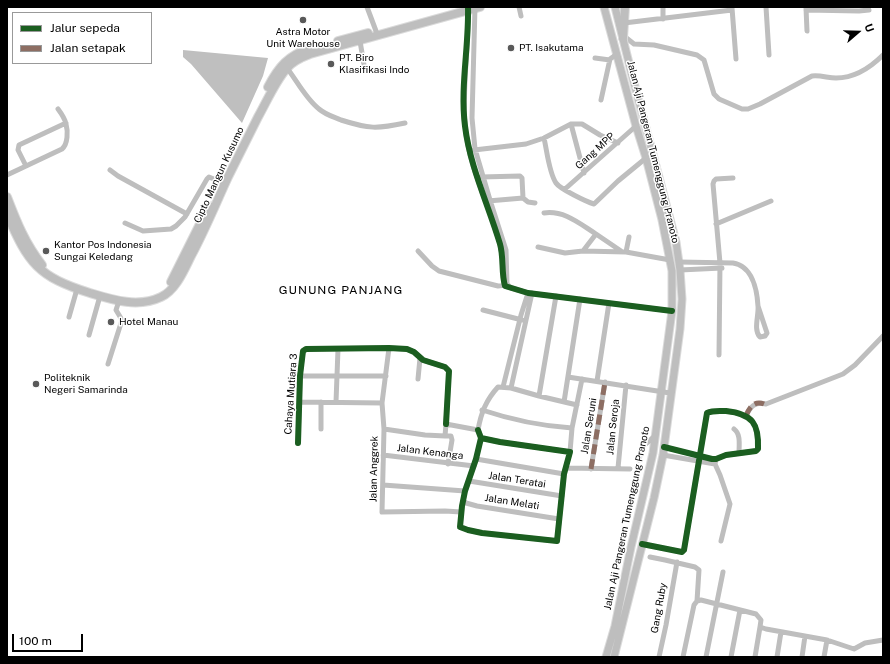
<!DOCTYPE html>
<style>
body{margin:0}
#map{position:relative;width:890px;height:664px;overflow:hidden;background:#fff;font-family:"Public Sans",sans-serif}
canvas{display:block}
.frame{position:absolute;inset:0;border:8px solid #000;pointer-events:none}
.legend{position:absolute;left:12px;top:12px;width:140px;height:52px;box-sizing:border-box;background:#fff;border:1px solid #999;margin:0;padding:5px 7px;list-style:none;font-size:12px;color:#000}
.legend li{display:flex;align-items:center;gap:8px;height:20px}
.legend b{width:20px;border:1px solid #999}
.north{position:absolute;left:838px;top:12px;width:40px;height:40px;-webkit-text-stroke:3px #fff;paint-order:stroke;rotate:70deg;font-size:11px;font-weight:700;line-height:16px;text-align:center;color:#000}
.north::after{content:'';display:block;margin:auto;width:14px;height:18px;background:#000;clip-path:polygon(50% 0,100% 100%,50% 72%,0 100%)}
.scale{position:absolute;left:12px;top:634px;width:71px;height:18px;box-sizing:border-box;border:2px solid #000;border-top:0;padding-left:5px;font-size:12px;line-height:14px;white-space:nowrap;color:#000;-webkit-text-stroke:3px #fff;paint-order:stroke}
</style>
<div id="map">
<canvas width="890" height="664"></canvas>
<div class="frame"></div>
<ul class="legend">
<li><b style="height:5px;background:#1b5e20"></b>Jalur sepeda</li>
<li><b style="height:5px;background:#8d6e63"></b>Jalan setapak</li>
</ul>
<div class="north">U</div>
<div class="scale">100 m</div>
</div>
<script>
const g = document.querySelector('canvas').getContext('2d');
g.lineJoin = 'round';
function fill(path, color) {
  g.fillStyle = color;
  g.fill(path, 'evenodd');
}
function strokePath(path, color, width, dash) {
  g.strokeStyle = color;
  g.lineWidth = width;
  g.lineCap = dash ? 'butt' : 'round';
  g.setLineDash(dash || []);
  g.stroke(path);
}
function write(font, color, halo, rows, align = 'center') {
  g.font = font + ' "Public Sans",sans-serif';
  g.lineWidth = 3;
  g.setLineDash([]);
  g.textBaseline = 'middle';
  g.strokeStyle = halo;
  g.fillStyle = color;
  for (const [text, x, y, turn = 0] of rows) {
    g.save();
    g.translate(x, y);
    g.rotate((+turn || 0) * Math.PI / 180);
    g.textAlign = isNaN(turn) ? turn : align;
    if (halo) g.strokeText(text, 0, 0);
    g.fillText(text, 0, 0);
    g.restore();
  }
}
fill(new Path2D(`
 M 183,50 L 268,58 L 263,76 L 242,123 L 191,64 L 183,57 Z`), '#bfbfbf');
strokePath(new Path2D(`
 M 624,36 L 634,44 L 654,45 L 697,55 L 704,60 L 714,94 L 719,99 L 742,109 L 748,109 L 760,104 L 812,76 C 821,75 828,78 836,78 C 855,78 870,68 883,55`), '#bfbfbf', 5);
const major = new Path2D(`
 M 604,7 L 636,126 L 646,158 L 662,220 L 672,271 L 672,311 L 653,453 L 631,547 L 615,626 L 606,657
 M 614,657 L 654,498 L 663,455 L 680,329 L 682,299 L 680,270 L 676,242 L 632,75 L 615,7`);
const highway = new Path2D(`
 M 623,38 L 625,7
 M 338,41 L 368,33
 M 268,87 C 279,66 288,56 310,48
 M 7,197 C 17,223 25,243 42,265
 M 7,214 C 28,263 38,277 90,293 C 113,300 138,308 161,297 C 176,290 184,270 191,256 C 205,230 216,203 228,177 C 238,157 248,137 258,117 C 267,101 275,82 287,68 C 293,61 302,57 310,54 L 480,7
 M 171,282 L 209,206`);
strokePath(major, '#dbdbdb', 9);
strokePath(highway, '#dbdbdb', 10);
strokePath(new Path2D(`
 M 367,7 L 376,31
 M 475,7 L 472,118 L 475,149 L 490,200 L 506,250 L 507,284 L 511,288
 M 519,7 L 521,16
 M 663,7 L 663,19
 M 766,7 L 769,55
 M 732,8 L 736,59
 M 806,8 L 807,31
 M 468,9 C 469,47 462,86 465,124 C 468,166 489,204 500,244 C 504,258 501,272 505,286 L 528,293 L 672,311
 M 806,10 L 859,11 L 869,10
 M 624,23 L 732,10
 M 360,41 L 364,65
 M 595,58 L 610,60
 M 287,68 C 297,81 306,99 319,109 C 326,115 334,117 341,120 C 369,129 377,129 405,123
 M 601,100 L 610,59 L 617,54
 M 571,124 L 584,173
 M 544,138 C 547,151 549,173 556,183 C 560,189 587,202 594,204 L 618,181 L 646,158
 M 474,150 L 526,144 L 544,138 L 571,124 L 582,124 L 600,135 L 618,143
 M 26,166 L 18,150 L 19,145 L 66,123
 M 110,170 L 118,176 L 187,214
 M 7,175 L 62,149 C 68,144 68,131 66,124 C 65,119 61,113 58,109
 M 481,177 L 520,176 L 522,178 L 523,198
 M 565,189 L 636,126
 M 488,201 L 523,198 L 528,202 L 535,203
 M 544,213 C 564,210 580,224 596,234 L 583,251
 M 125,223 L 143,231 L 171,229 L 176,226 L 185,217 L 207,179 L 209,177 L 221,182
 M 716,224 L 771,201
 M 596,234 L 621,251
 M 538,247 L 565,253 L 583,251 L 626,252 L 670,260
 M 418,251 L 432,266 L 439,271 L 498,286 L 507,285
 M 626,252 L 629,237
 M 679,262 L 733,263 C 752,266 757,289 758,306 C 759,315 753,330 760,337 L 765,336 L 767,333 L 758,306
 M 680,270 L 722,268
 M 483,310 L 522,320
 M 69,317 L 77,289
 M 89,335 L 100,296
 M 389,348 L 382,403 L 384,429 L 382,512 L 445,511 L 461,512
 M 719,355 L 720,263 L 713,184 L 714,181 L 716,179 L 733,178
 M 108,364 L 122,320 L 116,310 L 119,301
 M 300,376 L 386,376
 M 568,377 L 670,393
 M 418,379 L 420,358
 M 597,381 L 609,303
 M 503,387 L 521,315 L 528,293
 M 511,388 L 532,293
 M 539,396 L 556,296
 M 300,402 L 382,403
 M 336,402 L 338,349
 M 564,402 L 580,299
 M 482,410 C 512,420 541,426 572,428
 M 746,416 C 750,407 755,401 766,404 L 843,374 L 855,365 L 883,336
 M 321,429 L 321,402
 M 384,429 L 425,435 L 445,436 L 446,424 L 478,430
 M 734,429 C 741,434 739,445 739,453
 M 478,430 L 481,438 L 476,459 L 465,491 L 462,506 L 460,527 L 468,530 L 482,533 L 557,541 L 564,474 L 570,452 L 500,442 L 481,438
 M 478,430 C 481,413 486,400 498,387 L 511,388 L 539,396 L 577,405
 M 445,436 L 451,436 L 452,440 L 448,464
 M 298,443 L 300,376 L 303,351 L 306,349 L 389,348 L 407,349 L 414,352 L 423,360 L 445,367 L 449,371 L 446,424
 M 570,452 L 572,428 L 582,379
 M 383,455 L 474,466
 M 663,455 L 715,464
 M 476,459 L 564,474
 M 716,459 L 715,464 L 720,475 L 730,504 L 721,541
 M 639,460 L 642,447 L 655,436
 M 566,468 L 630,469
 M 618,468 L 626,385
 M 591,469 L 605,382
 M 469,481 L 562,496
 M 383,485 L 465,491
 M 463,500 L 466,503 L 477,506 L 559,519
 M 642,544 L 682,552 L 684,550 L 707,413 C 713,410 720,411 726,411 C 753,414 759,424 758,449 L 756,451 L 726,455 L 716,459 L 712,459 L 664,447
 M 650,557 L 665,560 L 695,567 L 699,570 L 697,601 L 694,605 L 683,657
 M 697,601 L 701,600 L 756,614 L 761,620 L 760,627 L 766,629 L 827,640 L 854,649 L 865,643 L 883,640
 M 659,657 L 666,625 L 677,562
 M 706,657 L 723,572
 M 731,657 L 740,610
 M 755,657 L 760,627
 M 777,657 L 781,632
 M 802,657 L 805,636
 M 824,657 L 827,640`), '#bebebe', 5);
strokePath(major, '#bebebe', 7);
strokePath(highway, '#bebebe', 8);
strokePath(new Path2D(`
 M 746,416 C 749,408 754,400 764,404
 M 591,469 L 605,382`), '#8d6e63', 5, [10, 5]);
strokePath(new Path2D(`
 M 468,7 C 469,47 460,87 465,126 C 470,167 488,204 500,244 C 504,258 501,272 505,286 L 528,293 L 672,311
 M 478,430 L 481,438 L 476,459 L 465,491 L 462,506 L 460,527 L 468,530 L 482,533 L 557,541 L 564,474 L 570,452 L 500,442 L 481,438
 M 298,443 L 300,376 L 303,351 L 306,349 L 389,348 L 407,349 L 414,352 L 423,360 L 445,367 L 449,371 L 446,424
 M 642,544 L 682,552 L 684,550 L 707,413 C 713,410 720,411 726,411 C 753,414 759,424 758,449 L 756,451 L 726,455 L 716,459 L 712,459 L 664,447`), '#1b5e20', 6);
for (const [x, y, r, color] of [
 [303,20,4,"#595959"],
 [511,48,4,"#595959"],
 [331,64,4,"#595959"],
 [46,251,4,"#595959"],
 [111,322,4,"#595959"],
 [36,384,4,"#595959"]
]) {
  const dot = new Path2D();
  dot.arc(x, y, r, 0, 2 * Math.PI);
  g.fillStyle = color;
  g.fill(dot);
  strokePath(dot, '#fff', 1.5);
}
write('10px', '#000', '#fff', [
 ["Astra Motor",303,32,"center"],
 ["Unit Warehouse",303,44,"center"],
 ["PT. Isakutama",519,48],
 ["PT. Biro",339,58],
 ["Klasifikasi Indo",339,70],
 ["Kantor Pos Indonesia",54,245],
 ["Sungai Keledang",54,257],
 ["Hotel Manau",119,322],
 ["Politeknik",44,378],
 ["Negeri Samarinda",44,390]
], 'left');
write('10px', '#000', '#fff', [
 ["Gang MPP",595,151,-42],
 ["Jalan Aji Pangeran Tumenggung Pranoto",653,152,76],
 ["Cipto Mangun Kusumo",219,175,-65],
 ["Cahaya Mutiara 3",291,394,-86],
 ["Jalan Seruni",589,426,-81],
 ["Jalan Seroja",613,427,-84],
 ["Jalan Kenanga",430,452,7],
 ["Jalan Anggrek",374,469,-89],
 ["Jalan Teratai",517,480,9],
 ["Jalan Melati",512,502,9],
 ["Jalan Aji Pangeran Tumenggung Pranoto",627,518,-78],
 ["Gang Ruby",659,608,-80]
]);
g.letterSpacing = '1px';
write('12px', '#000', '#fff', [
 ["GUNUNG PANJANG",341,290]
]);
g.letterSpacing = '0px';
</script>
